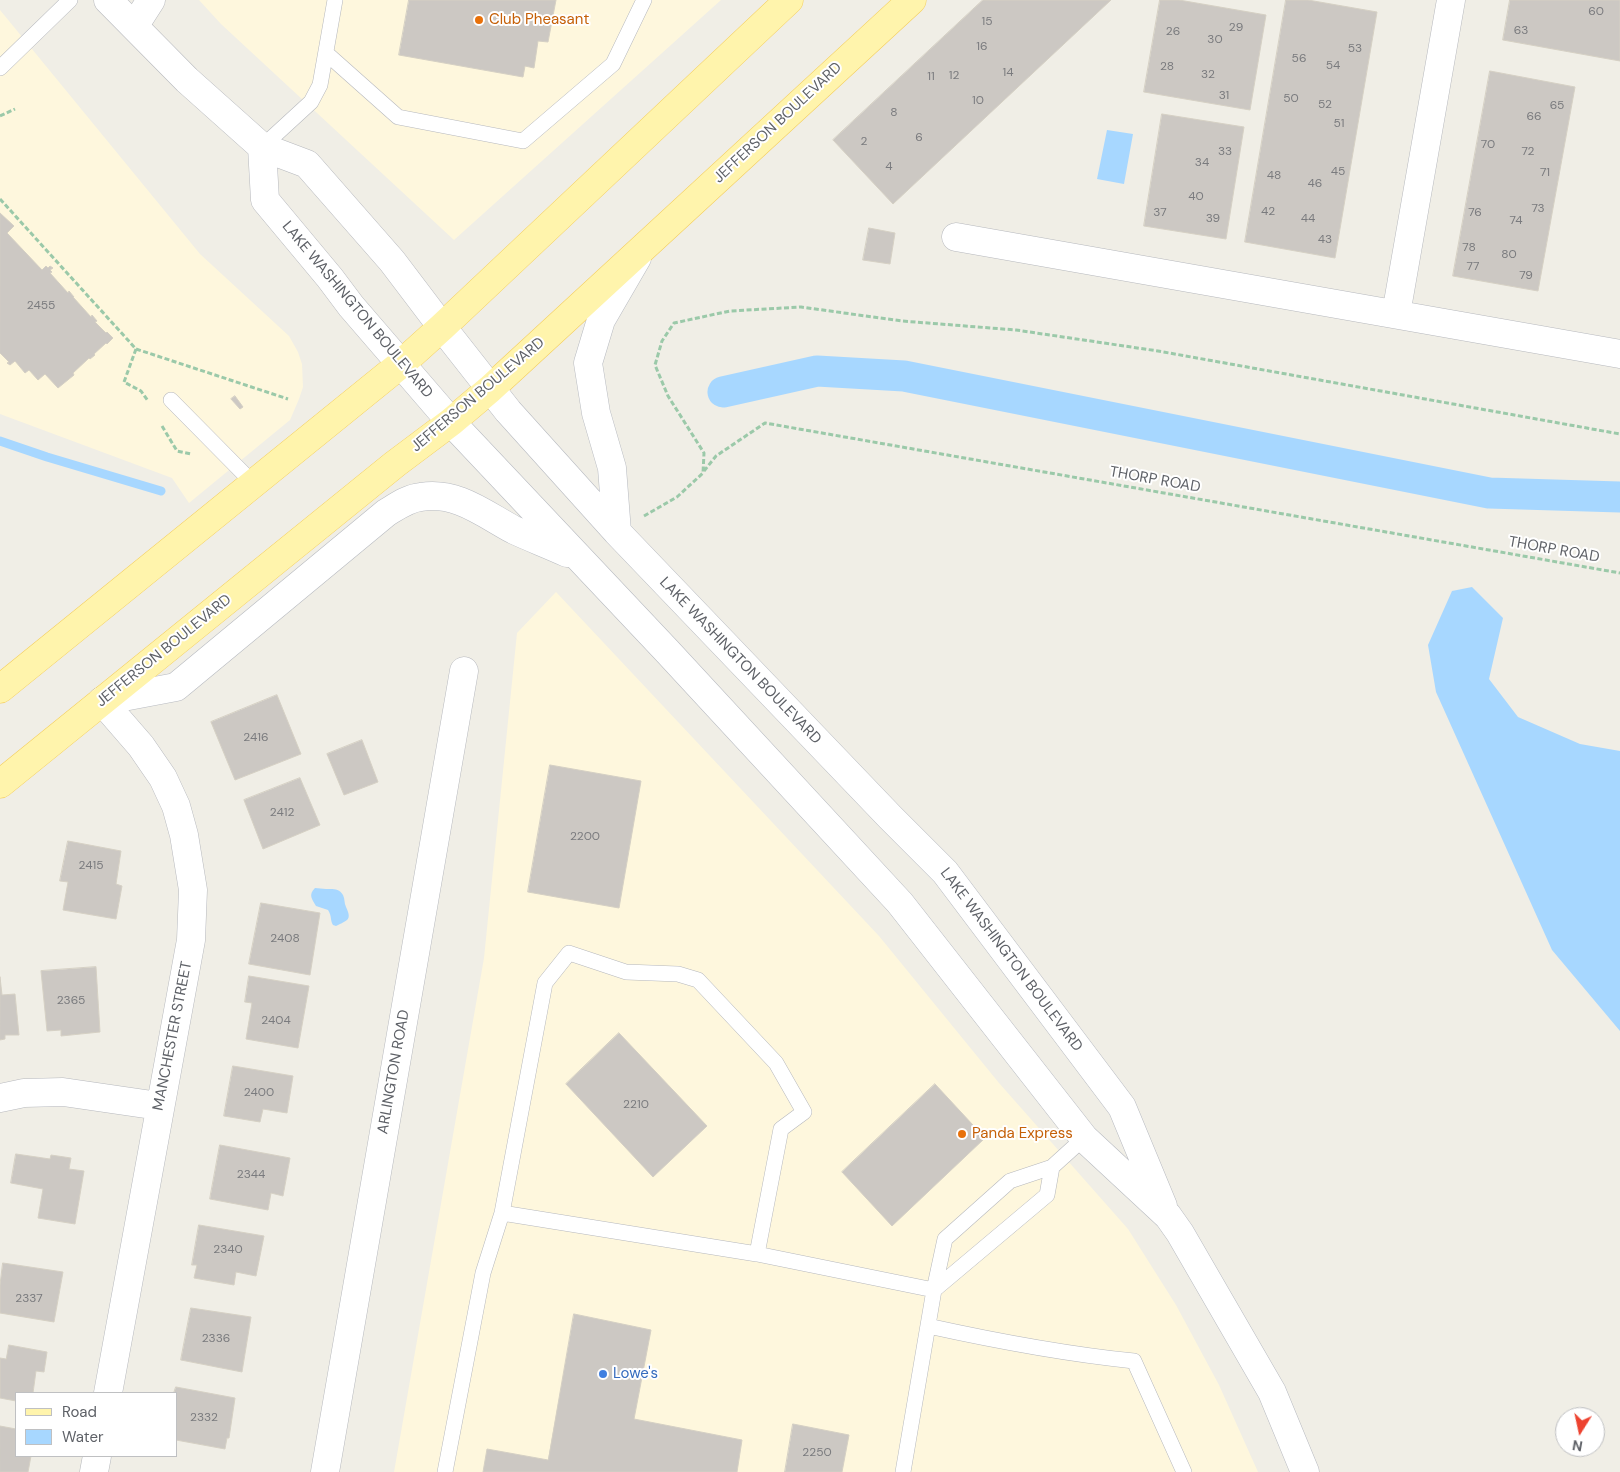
<!DOCTYPE html>
<style>
body{margin:0}
#map{position:relative;width:1620px;height:1472px;overflow:hidden;background:#f0eee6;font-family:"DM Sans",sans-serif}
canvas{display:block}
.legend{position:absolute;left:15px;top:1392px;width:162px;height:65px;box-sizing:border-box;background:#fff;border:1px solid #bfc0c2;margin:0;padding:6px 9px;list-style:none;font-size:15px;color:#5e6167}
.legend li{display:flex;align-items:center;gap:10px;height:25px}
.legend b{width:25px;border:1px solid #bfc0c2}
.north{position:absolute;left:1555px;top:1407px;width:50px;height:50px;box-sizing:border-box;background:#fff;border:1px solid #bfc0c2;border-radius:50%;rotate:190deg;font-size:14px;font-weight:700;line-height:20px;text-align:center;color:#5e6167}
.north::after{content:'';display:block;margin:auto;width:18px;height:22px;background:#ed4330;clip-path:polygon(50% 0,100% 100%,50% 72%,0 100%)}
</style>
<div id="map">
<canvas width="1620" height="1472"></canvas>
<ul class="legend">
<li><b style="height:6px;background:#fff4ac"></b>Road</li>
<li><b style="height:14px;background:#a7d7ff"></b>Water</li>
</ul>
<div class="north">N</div>
</div>
<script>
const g = document.querySelector('canvas').getContext('2d');
g.lineJoin = 'round';
function fill(path, color) {
  g.fillStyle = color;
  g.fill(path, 'evenodd');
}
function strokePath(path, color, width, dash) {
  g.strokeStyle = color;
  g.lineWidth = width;
  g.lineCap = dash ? 'butt' : 'round';
  g.setLineDash(dash || []);
  g.stroke(path);
}
function write(font, color, halo, rows, align = 'center') {
  g.font = font + ' "DM Sans",sans-serif';
  g.lineWidth = 4;
  g.setLineDash([]);
  g.textBaseline = 'middle';
  g.strokeStyle = halo;
  g.fillStyle = color;
  for (const [text, x, y, turn = 0] of rows) {
    g.save();
    g.translate(x, y);
    g.rotate((+turn || 0) * Math.PI / 180);
    g.textAlign = isNaN(turn) ? turn : align;
    if (halo) g.strokeText(text, 0, 0);
    g.fillText(text, 0, 0);
    g.restore();
  }
}
fill(new Path2D(`
 M 199,0 L 721,0 L 454,240 L 221,24 Z
 M 0,10 L 200,254 L 289,336 L 298,352 L 302,364 L 303,387 L 299,399 L 290,420 L 189,503 L 172,478 L 0,414 Z
 M 556,592 L 879,936 L 999,1083 L 1128,1229 L 1176,1305 L 1219,1385 L 1258,1472 L 394,1472 L 484,958 L 517,633 Z`), '#fef7dd');
fill(new Path2D(`
 M 1107,130 L 1133,134 L 1124,184 L 1097,179 Z
 M 1472,587 L 1503,618 L 1489,679 L 1518,717 L 1580,744 L 1620,751 L 1620,1031 L 1552,950 L 1436,692 L 1428,645 L 1452,591 Z
 M 315,888 C 319,888 322,889 326,889 C 333,889 339,888 343,895 C 345,899 344,903 346,907 C 352,920 348,920 336,926 L 333,925 C 330,920 332,916 328,910 L 316,906 C 312,899 308,895 315,888 Z`), '#a7d7ff');
strokePath(new Path2D(`
 M 0,441 L 47,457 L 161,491`), '#a7d7ff', 9);
strokePath(new Path2D(`
 M 723,392 L 817,371 L 904,376 L 1489,493 L 1620,497`), '#a7d7ff', 31);
const building = new Path2D(`
 M 409,0 L 556,0 L 548,42 L 538,41 L 534,68 L 525,66 L 523,77 L 399,55 Z
 M 983,0 L 1111,0 L 893,204 L 833,140 Z
 M 1160,0 L 1179,0 L 1266,15 L 1250,110 L 1144,92 Z
 M 1286,0 L 1308,0 L 1377,12 L 1335,258 L 1245,242 Z
 M 1510,0 L 1620,0 L 1620,61 L 1503,40 Z
 M 1490,71 L 1575,87 L 1538,291 L 1453,276 Z
 M 1162,114 L 1244,127 L 1226,239 L 1144,226 Z
 M 0,213 L 14,226 L 7,233 L 42,270 L 46,266 L 48,268 L 50,266 L 53,268 L 50,270 L 52,272 L 50,273 L 68,293 L 69,291 L 74,297 L 73,297 L 91,317 L 92,315 L 97,321 L 95,322 L 106,333 L 107,332 L 113,338 L 107,344 L 106,343 L 94,354 L 95,355 L 90,359 L 89,358 L 73,373 L 74,375 L 58,388 L 45,374 L 38,380 L 29,370 L 25,373 L 15,361 L 10,365 L 7,363 L 9,362 L 0,353 Z
 M 869,228 L 895,233 L 890,264 L 863,260 Z
 M 235,396 L 243,407 L 240,409 L 231,399 Z
 M 277,695 L 301,754 L 235,780 L 211,722 Z
 M 362,740 L 378,782 L 344,795 L 327,754 Z
 M 550,765 L 641,781 L 619,908 L 528,892 Z
 M 300,778 L 320,825 L 263,849 L 244,800 Z
 M 68,841 L 121,851 L 116,884 L 122,886 L 116,919 L 63,910 L 68,882 L 60,881 Z
 M 261,903 L 320,913 L 310,975 L 249,964 Z
 M 96,967 L 100,1032 L 61,1036 L 61,1030 L 47,1031 L 41,971 Z
 M 249,976 L 309,986 L 298,1048 L 246,1039 L 252,1003 L 245,1002 Z
 M 0,977 L 2,995 L 15,994 L 19,1035 L 5,1035 L 5,1039 L 0,1040 Z
 M 619,1033 L 707,1126 L 653,1177 L 566,1084 Z
 M 233,1066 L 293,1076 L 287,1113 L 263,1109 L 260,1122 L 224,1116 Z
 M 935,1084 L 985,1138 L 892,1226 L 842,1172 Z
 M 220,1145 L 290,1158 L 283,1196 L 271,1193 L 268,1210 L 210,1199 Z
 M 16,1154 L 50,1159 L 51,1155 L 71,1158 L 69,1169 L 84,1171 L 75,1224 L 38,1218 L 43,1189 L 11,1183 Z
 M 199,1225 L 264,1236 L 256,1276 L 236,1272 L 234,1285 L 194,1278 L 197,1265 L 192,1265 Z
 M 3,1263 L 63,1272 L 54,1322 L 0,1313 L 0,1285 Z
 M 191,1308 L 251,1317 L 242,1372 L 181,1360 Z
 M 574,1314 L 651,1330 L 634,1419 L 742,1440 L 737,1472 L 483,1472 L 487,1449 L 548,1460 Z
 M 9,1345 L 47,1352 L 44,1372 L 36,1371 L 33,1393 L 16,1393 L 16,1401 L 0,1398 L 0,1358 L 6,1359 Z
 M 176,1387 L 235,1398 L 229,1438 L 227,1438 L 225,1449 L 176,1440 L 176,1393 L 174,1393 Z
 M 793,1424 L 849,1435 L 842,1472 L 785,1472 Z
 M 0,1426 L 16,1429 L 16,1456 L 31,1456 L 28,1472 L 0,1472 Z`);
fill(building, '#ccc8c3');
strokePath(building, '#d5d0c4', 1);
const service = new Path2D(`
 M 326,53 L 398,117 L 523,141 L 613,64 L 644,0
 M 0,68 L 70,0
 M 262,147 L 311,102 L 320,85 L 335,0
 M 171,400 L 253,483
 M 502,1213 L 545,983 L 569,953 L 626,972 L 678,974 L 698,980 L 776,1063 L 804,1112 L 781,1129 L 757,1254
 M 934,1290 L 1047,1195 L 1052,1167
 M 928,1326 C 996,1341 1065,1354 1134,1361 L 1184,1472
 M 445,1472 L 483,1273 L 502,1213 L 757,1254 L 934,1290
 M 903,1472 L 934,1290 L 945,1239 L 1010,1181 L 1052,1167 L 1084,1138`);
const minor = new Path2D(`
 M 135,25 L 151,0
 M 956,237 L 1620,354
 M 1396,314 L 1451,0
 M 102,701 L 141,746 L 163,778 L 176,806 L 184,835 L 193,890 L 191,940 L 108,1393
 M 0,1098 L 24,1093 L 63,1092 L 159,1106
 M 94,1472 L 97,1456
 M 325,1472 L 464,671`);
const tertiary = new Path2D(`
 M 108,0 L 187,80 L 262,147 L 307,164 L 392,261 L 442,327
 M 262,147 L 265,200 L 330,278 L 351,306 L 401,364`);
const secondary = new Path2D(`
 M 442,327 L 508,411 L 617,532 L 890,817 L 945,872 L 1122,1107 L 1163,1206
 M 401,364 L 451,422 L 667,651 L 900,903 L 1084,1138 L 1168,1216 L 1180,1233 L 1272,1392 L 1305,1472
 M 617,532 L 612,468 L 596,413 L 588,363 L 601,320 L 637,258
 M 102,701 L 176,687 L 386,513 C 396,507 408,498 421,497 C 457,491 484,514 514,530 C 531,538 550,545 567,553`);
const primary = new Path2D(`
 M 0,689 L 401,364 L 442,327 L 789,0
 M 0,784 L 395,464 L 451,422 L 490,389 L 912,0`);
strokePath(service, '#b6b8bd', 16);
strokePath(minor, '#b6b8bd', 29);
strokePath(tertiary, '#b6b8bd', 29);
strokePath(secondary, '#b7bac0', 29);
strokePath(primary, '#f4cd5b', 29);
strokePath(new Path2D(`
 M 0,116 L 15,109
 M 0,199 L 136,349 L 288,399
 M 136,349 L 124,382 L 141,391 L 148,401
 M 162,426 L 177,451 L 191,454
 M 704,471 L 716,456 L 765,423 L 1620,573
 M 644,516 L 677,497 L 703,473 L 704,453 L 668,396 L 655,365 L 662,341 L 674,323 L 730,311 L 801,307 L 902,321 L 1016,330 L 1158,351 L 1620,434`), '#9bc9a9', 3, [5, 2.5]);
strokePath(service, '#fff', 15);
strokePath(minor, '#fff', 28);
strokePath(tertiary, '#fff', 28);
strokePath(secondary, '#fff', 28);
strokePath(primary, '#fff4ac', 28);
for (const [x, y, r, color] of [
 [479,20,5,"#e8710a"],
 [962,1134,5,"#e8710a"],
 [603,1374,5,"#3f7fe0"]
]) {
  const dot = new Path2D();
  dot.arc(x, y, r, 0, 2 * Math.PI);
  g.fillStyle = color;
  g.fill(dot);
  strokePath(dot, '#fff', 2);
}
write('12px', '#7a7b7e', null, [
 ["60",1596,12],
 ["15",987,22],
 ["29",1236,28],
 ["63",1521,31],
 ["26",1173,32],
 ["30",1215,40],
 ["16",982,47],
 ["53",1355,49],
 ["56",1299,59],
 ["54",1333,66],
 ["28",1167,67],
 ["14",1008,73],
 ["32",1208,75],
 ["12",954,76],
 ["11",931,77],
 ["31",1224,96],
 ["50",1291,99],
 ["10",978,101],
 ["52",1325,105],
 ["65",1557,106],
 ["8",894,113],
 ["66",1534,117],
 ["51",1339,124],
 ["6",919,138],
 ["2",864,142],
 ["70",1488,145],
 ["33",1225,152],
 ["72",1528,152],
 ["34",1202,163],
 ["4",889,167],
 ["45",1338,172],
 ["71",1545,173],
 ["48",1274,176],
 ["46",1315,184],
 ["40",1196,197],
 ["73",1538,209],
 ["42",1268,212],
 ["37",1160,213],
 ["76",1475,213],
 ["39",1213,219],
 ["44",1308,219],
 ["74",1516,221],
 ["43",1325,240],
 ["78",1469,248],
 ["80",1509,255],
 ["77",1473,267],
 ["79",1526,276],
 ["2455",41,306],
 ["2416",256,738],
 ["2412",282,813],
 ["2200",585,837],
 ["2415",91,866],
 ["2408",285,939],
 ["2365",71,1001],
 ["2404",276,1021],
 ["2400",259,1093],
 ["2210",636,1105],
 ["2344",251,1175],
 ["2340",228,1250],
 ["2337",29,1299],
 ["2336",216,1339],
 ["2332",204,1418],
 ["2250",817,1453]
]);
write('15px', '#c56008', '#fff', [
 ["Club Pheasant",489,20],
 ["Panda Express",972,1134]
], 'left');
write('15px', '#5e6167', '#fff', [
 ["JEFFERSON BOULEVARD",778,123,-43],
 ["LAKE WASHINGTON BOULEVARD",357,310,50],
 ["JEFFERSON BOULEVARD",478,395,-40],
 ["THORP ROAD",1155,480,10],
 ["THORP ROAD",1554,550,10],
 ["JEFFERSON BOULEVARD",164,651,-39],
 ["LAKE WASHINGTON BOULEVARD",740,661,46],
 ["LAKE WASHINGTON BOULEVARD",1011,960,53],
 ["MANCHESTER STREET",173,1036,-79],
 ["ARLINGTON ROAD",394,1072,-80]
]);
write('15px', '#366cbe', '#fff', [
 ["Lowe's",613,1374]
], 'left');
</script>
